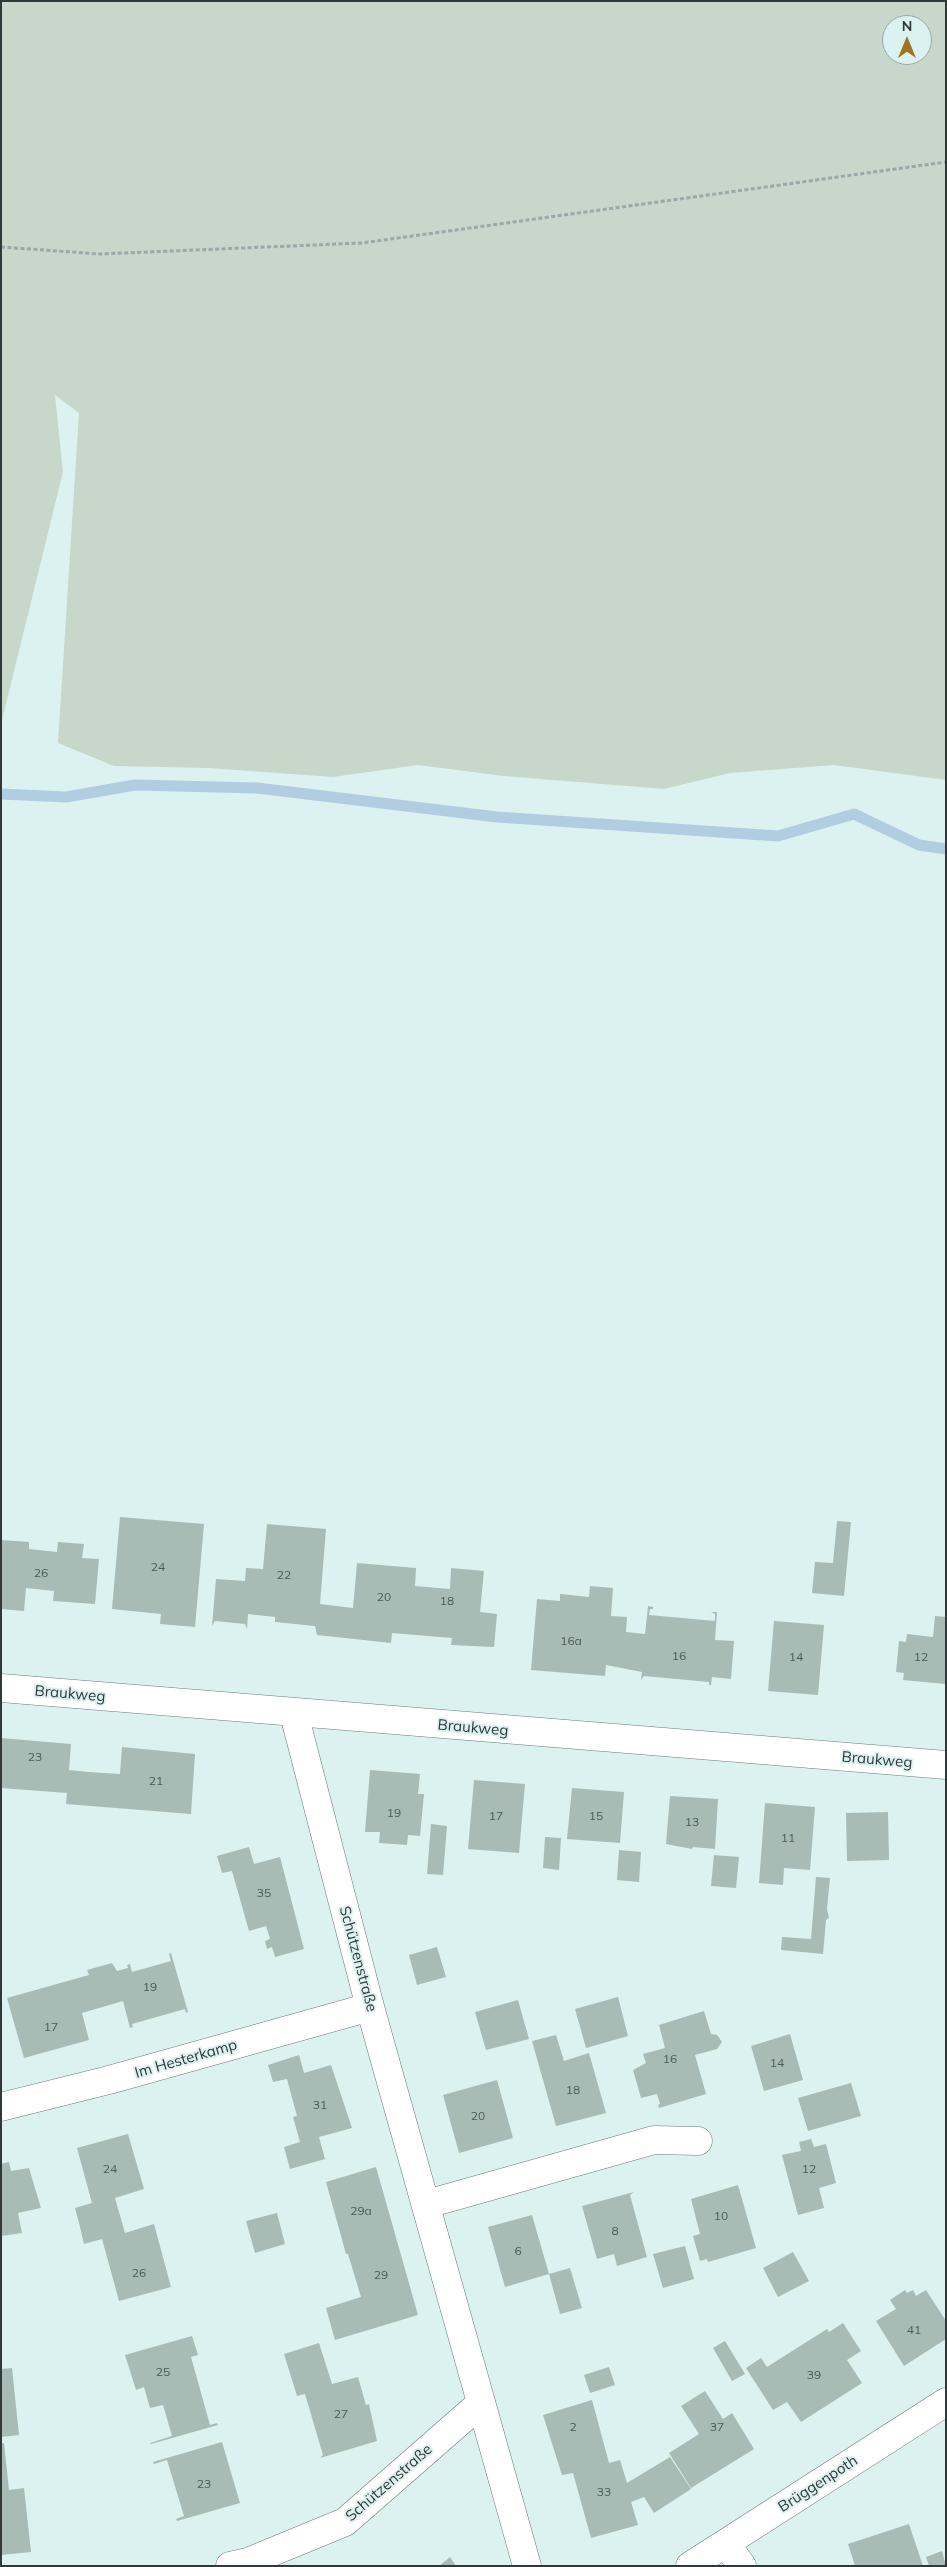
<!DOCTYPE html>
<meta charset="utf-8">
<style>
body{margin:0}
#map{position:relative;width:947px;height:2567px;overflow:hidden;background:#dcf2f1;font-family:Mulish,sans-serif}
canvas{display:block}
.frame{position:absolute;inset:0;border:2px solid #303938;pointer-events:none}
.north{position:absolute;left:882px;top:15px;width:50px;height:50px;box-sizing:border-box;background:#dcf2f1;border:1px solid #97a8a7;border-radius:50%;rotate:0deg;font-size:14px;font-weight:700;line-height:20px;text-align:center;color:#303938}
.north::after{content:'';display:block;margin:auto;width:18px;height:22px;background:#9e7322;clip-path:polygon(50% 0,100% 100%,50% 72%,0 100%)}
</style>
<div id="map">
<canvas width="947" height="2567"></canvas>
<div class="frame"></div>
<div class="north">N</div>
</div>
<script>
const g = document.querySelector('canvas').getContext('2d');
g.lineJoin = 'round';
function fill(path, color) {
  g.fillStyle = color;
  g.fill(path, 'evenodd');
}
function strokePath(path, color, width, dash) {
  g.strokeStyle = color;
  g.lineWidth = width;
  g.lineCap = dash ? 'butt' : 'round';
  g.setLineDash(dash || []);
  g.stroke(path);
}
function write(font, color, halo, rows, align = 'center') {
  g.font = font + ' Mulish,sans-serif';
  g.lineWidth = 4;
  g.setLineDash([]);
  g.textBaseline = 'middle';
  g.strokeStyle = halo;
  g.fillStyle = color;
  for (const [text, x, y, turn = 0] of rows) {
    g.save();
    g.translate(x, y);
    g.rotate((+turn || 0) * Math.PI / 180);
    g.textAlign = isNaN(turn) ? turn : align;
    if (halo) g.strokeText(text, 0, 0);
    g.fillText(text, 0, 0);
    g.restore();
  }
}
fill(new Path2D(`
 M 1,1 L 946,1 L 946,780 L 834,765 L 730,773 L 664,789 L 504,776 L 418,765 L 333,777 L 208,768 L 114,766 L 58,743 L 79,413 L 55,395 L 63,472 L 1,724 ZM 892,25 L 922,25 L 922,55 L 892,55 Z`), '#c7d7c9');
strokePath(new Path2D(`
 M 1,794 L 66,797 L 135,785 L 257,788 L 497,817 L 778,836 L 854,814 L 919,845 L 946,849`), '#b1cde2', 11);
fill(new Path2D(`
 M 120,1517 L 204,1524 L 195,1627 L 160,1624 L 161,1614 L 112,1609 Z
 M 837,1521 L 851,1522 L 844,1596 L 812,1593 L 815,1562 L 833,1563 Z
 M 267,1524 L 326,1529 L 320,1604 L 353,1608 L 357,1563 L 416,1568 L 415,1586 L 450,1589 L 451,1568 L 484,1571 L 480,1612 L 497,1614 L 494,1647 L 451,1645 L 452,1638 L 392,1633 L 391,1643 L 317,1635 L 315,1626 L 275,1622 L 275,1617 L 248,1614 L 247,1629 L 245,1624 L 215,1621 L 212,1626 L 216,1579 L 245,1581 L 246,1568 L 263,1569 Z
 M 1,1540 L 29,1542 L 29,1549 L 57,1552 L 58,1542 L 84,1544 L 82,1558 L 99,1559 L 95,1604 L 53,1601 L 54,1591 L 26,1588 L 24,1611 L 1,1609 Z
 M 590,1586 L 613,1588 L 611,1616 L 627,1617 L 626,1632 L 645,1634 L 648,1606 L 653,1607 L 653,1609 L 650,1609 L 649,1615 L 715,1621 L 715,1614 L 711,1612 L 717,1612 L 715,1640 L 734,1641 L 731,1679 L 712,1677 L 711,1685 L 709,1685 L 709,1682 L 644,1676 L 641,1680 L 642,1672 L 606,1665 L 605,1676 L 531,1670 L 537,1599 L 560,1601 L 560,1594 L 589,1597 Z
 M 935,1616 L 946,1617 L 946,1684 L 903,1680 L 904,1673 L 896,1672 L 899,1641 L 906,1642 L 907,1634 L 933,1637 Z
 M 774,1621 L 824,1625 L 818,1695 L 768,1691 Z
 M 1,1738 L 71,1744 L 69,1770 L 88,1772 L 120,1774 L 122,1747 L 195,1754 L 191,1814 L 66,1804 L 67,1793 L 1,1788 Z
 M 370,1770 L 420,1774 L 418,1794 L 424,1794 L 420,1836 L 408,1835 L 407,1845 L 379,1843 L 380,1832 L 365,1832 Z
 M 474,1780 L 525,1784 L 519,1853 L 468,1849 Z
 M 572,1788 L 624,1792 L 620,1843 L 567,1839 Z
 M 670,1796 L 718,1799 L 715,1849 L 693,1847 L 692,1849 L 666,1844 Z
 M 765,1803 L 815,1807 L 810,1870 L 784,1868 L 783,1885 L 759,1883 Z
 M 888,1812 L 889,1860 L 847,1861 L 846,1813 Z
 M 431,1824 L 447,1826 L 443,1875 L 427,1874 Z
 M 545,1837 L 561,1838 L 559,1870 L 543,1868 Z
 M 249,1847 L 254,1864 L 280,1857 L 304,1949 L 275,1957 L 272,1947 L 267,1949 L 265,1941 L 270,1939 L 266,1926 L 249,1931 L 232,1871 L 222,1873 L 217,1856 Z
 M 619,1850 L 641,1852 L 639,1882 L 617,1880 Z
 M 714,1855 L 739,1857 L 736,1888 L 711,1886 Z
 M 816,1877 L 830,1878 L 827,1909 L 829,1918 L 826,1920 L 823,1954 L 781,1950 L 782,1937 L 811,1939 Z
 M 437,1947 L 446,1977 L 417,1985 L 409,1955 Z
 M 171,1953 L 188,2012 L 186,2013 L 185,2009 L 132,2024 L 133,2027 L 130,2028 L 123,2001 L 82,2013 L 89,2040 L 24,2058 L 7,1998 L 89,1975 L 87,1970 L 112,1963 L 117,1971 L 128,1968 L 127,1965 L 130,1964 L 132,1972 L 171,1961 L 169,1954 Z
 M 618,1997 L 628,2036 L 586,2048 L 575,2009 Z
 M 518,2000 L 529,2039 L 486,2050 L 475,2012 Z
 M 704,2011 L 711,2034 L 717,2035 L 722,2042 L 717,2049 L 695,2055 L 706,2094 L 659,2108 L 658,2105 L 660,2104 L 657,2094 L 641,2098 L 633,2070 L 646,2063 L 643,2054 L 665,2048 L 659,2025 Z
 M 790,2034 L 803,2080 L 764,2091 L 751,2046 Z
 M 556,2035 L 564,2061 L 589,2053 L 606,2113 L 556,2126 L 532,2041 Z
 M 299,2055 L 304,2073 L 331,2065 L 352,2128 L 319,2137 L 325,2159 L 290,2169 L 284,2147 L 300,2142 L 293,2117 L 297,2116 L 287,2079 L 273,2082 L 268,2065 Z
 M 497,2080 L 513,2138 L 459,2153 L 443,2095 Z
 M 851,2083 L 861,2116 L 808,2131 L 798,2098 Z
 M 128,2134 L 144,2189 L 115,2198 L 125,2233 L 154,2224 L 171,2287 L 119,2301 L 102,2239 L 84,2244 L 80,2227 L 75,2208 L 92,2203 L 77,2148 Z
 M 811,2139 L 814,2147 L 826,2144 L 836,2183 L 819,2188 L 824,2208 L 798,2215 L 782,2155 L 801,2151 L 799,2142 Z
 M 9,2162 L 11,2171 L 29,2168 L 41,2208 L 18,2213 L 22,2233 L 1,2236 L 1,2164 Z
 M 376,2167 L 418,2315 L 335,2340 L 326,2308 L 361,2297 L 348,2254 L 346,2254 L 326,2182 Z
 M 738,2185 L 756,2248 L 708,2262 L 707,2259 L 700,2261 L 693,2236 L 700,2234 L 691,2199 Z
 M 634,2192 L 630,2195 L 647,2257 L 617,2266 L 614,2254 L 597,2259 L 582,2206 Z
 M 277,2213 L 285,2244 L 255,2253 L 246,2221 Z
 M 532,2215 L 549,2274 L 505,2287 L 488,2227 Z
 M 685,2246 L 694,2279 L 663,2288 L 653,2254 Z
 M 793,2252 L 809,2281 L 778,2297 L 763,2268 Z
 M 570,2268 L 582,2308 L 560,2314 L 549,2274 Z
 M 905,2290 L 907,2293 L 913,2290 L 916,2296 L 926,2290 L 946,2321 L 946,2339 L 904,2366 L 876,2321 L 896,2309 L 890,2300 Z
 M 843,2323 L 861,2351 L 847,2360 L 862,2383 L 801,2422 L 787,2402 L 773,2410 L 746,2368 L 761,2358 L 767,2367 L 827,2329 L 829,2332 Z
 M 192,2336 L 198,2355 L 191,2357 L 210,2425 L 217,2423 L 218,2425 L 151,2444 L 150,2443 L 172,2436 L 163,2405 L 150,2408 L 144,2387 L 136,2390 L 125,2355 Z
 M 725,2341 L 745,2374 L 732,2381 L 713,2348 Z
 M 319,2343 L 332,2384 L 358,2377 L 366,2405 L 369,2404 L 377,2441 L 320,2458 L 323,2455 L 305,2394 L 297,2396 L 284,2354 Z
 M 609,2367 L 615,2385 L 590,2393 L 584,2375 Z
 M 12,2368 L 19,2435 L 1,2437 L 1,2369 Z
 M 705,2391 L 723,2419 L 732,2413 L 754,2449 L 691,2488 L 669,2453 L 699,2434 L 681,2406 Z
 M 592,2400 L 609,2463 L 620,2460 L 627,2483 L 670,2457 L 691,2489 L 654,2513 L 644,2497 L 631,2502 L 638,2525 L 591,2538 L 573,2473 L 562,2475 L 543,2415 Z
 M 222,2442 L 240,2503 L 177,2521 L 176,2519 L 184,2516 L 167,2460 L 154,2464 L 153,2462 Z
 M 1,2443 L 4,2443 L 9,2490 L 24,2488 L 31,2552 L 1,2555 Z
 M 909,2524 L 923,2566 L 855,2566 L 848,2544 Z
 M 942,2551 L 946,2566 L 929,2566 L 926,2557 Z
 M 450,2557 L 456,2566 L 439,2566 Z`), '#a8bbb4');
const minor = new Path2D(`
 M 1,1688 L 946,1765
 M 294,1714 L 370,2007 L 527,2566
 M 1,2107 L 109,2080 L 370,2007
 M 427,2204 L 654,2140 L 698,2141
 M 726,2544 L 742,2566
 M 230,2566 L 248,2562 L 345,2522 L 481,2403
 M 690,2566 L 946,2402`);
strokePath(minor, '#687b7b', 29);
strokePath(new Path2D(`
 M 1,247 L 100,254 L 362,243 L 946,162`), '#98a9a8', 3, [4, 2.5]);
strokePath(minor, '#fff', 28);
write('12px', '#4e5a57', null, [
 ["24",158,1567],
 ["26",41,1573],
 ["22",284,1575],
 ["20",384,1597],
 ["18",447,1601],
 ["16a",571,1641],
 ["16",679,1656],
 ["14",796,1657],
 ["12",921,1657],
 ["23",35,1757],
 ["21",156,1781],
 ["19",394,1813],
 ["17",496,1816],
 ["15",596,1816],
 ["13",692,1822],
 ["11",788,1838],
 ["35",264,1893],
 ["19",150,1987],
 ["17",51,2027],
 ["16",670,2059],
 ["14",777,2063],
 ["18",573,2090],
 ["31",320,2105],
 ["20",478,2116],
 ["24",110,2169],
 ["12",809,2169],
 ["29a",361,2211],
 ["10",721,2216],
 ["8",615,2231],
 ["6",518,2251],
 ["26",139,2273],
 ["29",381,2275],
 ["41",914,2330],
 ["25",163,2372],
 ["39",814,2375],
 ["27",341,2414],
 ["2",573,2427],
 ["37",717,2427],
 ["23",204,2484],
 ["33",604,2492]
]);
write('15px', '#303938', '#dcf2f1', [
 ["Braukweg",70,1694,5],
 ["Braukweg",473,1728,5],
 ["Braukweg",877,1760,5],
 ["Schützenstraße",358,1959,75],
 ["Im Hesterkamp",186,2059,-16],
 ["Schützenstraße",389,2483,-41],
 ["Brüggenpoth",818,2484,-33]
]);
</script>
